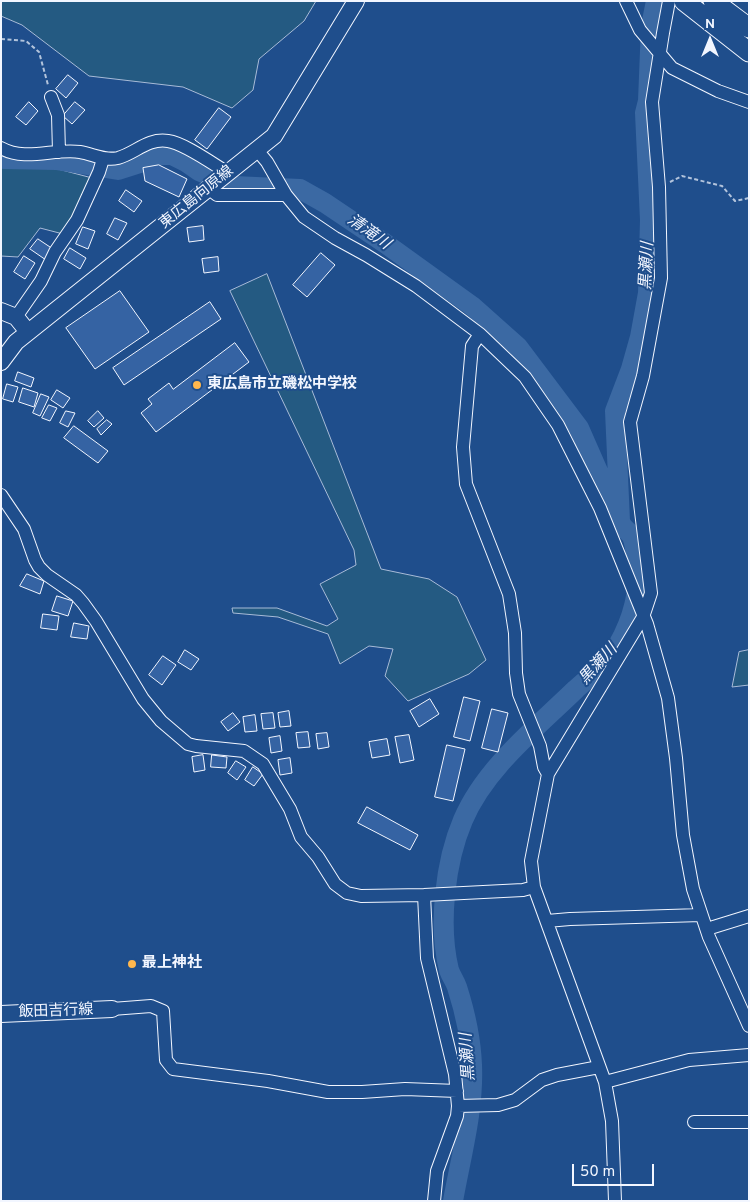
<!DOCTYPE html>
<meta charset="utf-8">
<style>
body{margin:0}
#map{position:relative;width:750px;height:1202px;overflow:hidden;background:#1f4e8c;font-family:Overpass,sans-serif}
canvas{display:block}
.frame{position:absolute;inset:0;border:2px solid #f2f6ff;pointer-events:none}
.north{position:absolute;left:685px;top:15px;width:50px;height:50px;-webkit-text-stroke:4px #1f4e8c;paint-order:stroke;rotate:0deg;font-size:14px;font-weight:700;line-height:20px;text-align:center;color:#f2f6ff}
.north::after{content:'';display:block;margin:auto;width:18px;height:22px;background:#f2f6ff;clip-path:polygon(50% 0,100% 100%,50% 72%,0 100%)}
.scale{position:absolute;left:572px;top:1164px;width:82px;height:22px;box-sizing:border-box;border:2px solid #f2f6ff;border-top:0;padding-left:6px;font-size:15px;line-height:18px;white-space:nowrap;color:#f2f6ff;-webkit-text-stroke:4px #1f4e8c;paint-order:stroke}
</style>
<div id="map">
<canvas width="750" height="1202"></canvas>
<div class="frame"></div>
<div class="north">N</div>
<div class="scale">50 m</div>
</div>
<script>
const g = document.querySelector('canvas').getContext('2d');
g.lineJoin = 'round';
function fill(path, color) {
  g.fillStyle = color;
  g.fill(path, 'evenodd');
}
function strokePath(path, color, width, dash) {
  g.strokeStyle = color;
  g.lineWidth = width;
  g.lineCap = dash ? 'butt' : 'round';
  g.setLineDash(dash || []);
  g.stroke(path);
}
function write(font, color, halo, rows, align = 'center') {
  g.font = font + ' Overpass,"Noto Sans JP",sans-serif';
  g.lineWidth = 4;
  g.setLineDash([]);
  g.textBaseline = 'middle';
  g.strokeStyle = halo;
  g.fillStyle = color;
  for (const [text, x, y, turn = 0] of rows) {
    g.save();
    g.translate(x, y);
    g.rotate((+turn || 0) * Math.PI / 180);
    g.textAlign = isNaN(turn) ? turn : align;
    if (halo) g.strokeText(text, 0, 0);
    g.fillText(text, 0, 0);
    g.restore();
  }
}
const green = new Path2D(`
 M 1,1 L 316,1 L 304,21 L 259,59 L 253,90 L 232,108 L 183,87 L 89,76 L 22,25 L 1,16 Z
 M 1,154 L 96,179 L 67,235 L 40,228 L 18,257 L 1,256 Z
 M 267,274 L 381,569 L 429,579 L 457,597 L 486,660 L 469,674 L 408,701 L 385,676 L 393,649 L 369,646 L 340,664 L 328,634 L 278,617 L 233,613 L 232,608 L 277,608 L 327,626 L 338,619 L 320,584 L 356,565 L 354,550 L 230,291 Z
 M 749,650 L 749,685 L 732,687 L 739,652 Z`);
fill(green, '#245a82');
strokePath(green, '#a8bbd7', 1);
strokePath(new Path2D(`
 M 1,157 L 4,159 L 56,160 L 118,170 L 140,163 L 156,155 L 172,155 L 186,162 L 199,171 L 234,186 L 300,189 L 325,203 L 386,244 L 472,306 L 518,347 L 579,428 L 615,510
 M 453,1201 C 461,1156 474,1110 472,1065 C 471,1039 465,1012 457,987 C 455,981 451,976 449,970 C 438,925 445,862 463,820 C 485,768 536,728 576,689 C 588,678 603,667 612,655 C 629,629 639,600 638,569 C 637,562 635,541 631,535 C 627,529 622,529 620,521 L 615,411 L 631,369 L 640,337 L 648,293 L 650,220 L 645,113 L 648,101 L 651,26 L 656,1`), '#3b69a3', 20);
const building = new Path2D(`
 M 68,75 L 78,83 L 66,98 L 56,89 Z
 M 29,102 L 38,111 L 26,125 L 16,117 Z
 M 75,102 L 85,110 L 72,124 L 63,116 Z
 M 219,108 L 231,117 L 207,149 L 195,140 Z
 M 159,165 L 187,179 L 179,197 L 145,181 L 143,168 Z
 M 126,190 L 142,201 L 134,212 L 119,201 Z
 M 115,218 L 127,223 L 118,240 L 107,234 Z
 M 203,226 L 204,240 L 189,242 L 187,228 Z
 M 83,227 L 95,231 L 88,249 L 76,244 Z
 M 38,239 L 53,249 L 46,260 L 30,249 Z
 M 70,248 L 86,258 L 80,269 L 64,259 Z
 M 321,253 L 335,265 L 307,297 L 293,285 Z
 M 24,256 L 35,263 L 25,279 L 14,272 Z
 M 218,257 L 219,271 L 204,273 L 202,259 Z
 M 120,291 L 149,332 L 95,369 L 66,328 Z
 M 210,302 L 221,319 L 124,385 L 113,368 Z
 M 235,343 L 249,362 L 156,432 L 141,413 L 152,404 L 148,399 L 169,383 L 173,389 Z
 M 18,372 L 34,378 L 31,387 L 15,381 Z
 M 7,384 L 18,387 L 13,402 L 3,399 Z
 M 23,388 L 38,393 L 34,407 L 19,402 Z
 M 57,390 L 70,398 L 63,408 L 51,400 Z
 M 41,394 L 49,397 L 40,416 L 33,413 Z
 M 49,405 L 57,408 L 50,421 L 42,418 Z
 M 66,411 L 75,413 L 68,427 L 60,423 Z
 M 98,411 L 104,418 L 94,427 L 88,421 Z
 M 107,420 L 112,424 L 101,435 L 97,429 Z
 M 74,426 L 108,451 L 98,463 L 64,438 Z
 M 27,574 L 44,581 L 40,594 L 20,586 Z
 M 57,596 L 73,601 L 68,616 L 52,611 Z
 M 43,614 L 59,616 L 57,630 L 41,628 Z
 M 74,623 L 89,626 L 87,639 L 71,637 Z
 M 185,650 L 199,659 L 191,670 L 178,662 Z
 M 163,656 L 176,665 L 162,685 L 149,675 Z
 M 464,697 L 480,701 L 470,741 L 454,737 Z
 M 430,699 L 439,714 L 419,727 L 410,711 Z
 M 492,709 L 508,713 L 498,752 L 482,748 Z
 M 289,711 L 291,726 L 280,727 L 278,713 Z
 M 233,713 L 240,722 L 228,731 L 221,722 Z
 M 273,713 L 275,728 L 263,729 L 261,714 Z
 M 255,715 L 257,731 L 245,732 L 243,717 Z
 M 308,732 L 310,747 L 298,748 L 296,733 Z
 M 327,733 L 329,747 L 318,749 L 316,734 Z
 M 409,735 L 414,760 L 400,763 L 395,737 Z
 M 280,736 L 282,751 L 271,753 L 269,738 Z
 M 387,739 L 390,755 L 372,758 L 369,742 Z
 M 447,745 L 465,749 L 453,801 L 435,797 Z
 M 203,755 L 205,770 L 194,772 L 192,757 Z
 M 212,755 L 227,757 L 226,768 L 211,767 Z
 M 290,758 L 292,773 L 280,775 L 278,760 Z
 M 236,761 L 246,767 L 237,780 L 228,773 Z
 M 253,767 L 263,774 L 254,786 L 245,780 Z
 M 367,807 L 418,835 L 410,850 L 358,823 Z`);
fill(building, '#3563a3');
strokePath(building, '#f2f6ff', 1);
const minor = new Path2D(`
 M 626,1 L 640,30 L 672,68 L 718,91 L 749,102
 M 51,97 L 58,115 L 59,152
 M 1,148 C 26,162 54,148 80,152 C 93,154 104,161 118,158 C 136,153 147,138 168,141 C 184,143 213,164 228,173
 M 257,150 L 267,162 L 286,195 L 304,217 L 335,238 L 366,255 L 416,286 L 480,334 L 525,377 L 558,425 L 600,508 L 647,624 L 668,698 L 676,758 L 683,835 L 693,889 L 709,937 L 749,1026
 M 209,189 L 217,195 L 286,195
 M 16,317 L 41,281 L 55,252 L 77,220 L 99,172 L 103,159
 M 480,334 L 472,346 L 463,447 L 466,484 L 509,594 L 515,633 L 516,673 L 519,694 L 540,746 L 544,767 L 548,774
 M 1,495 L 24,529 L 35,560 L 39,567 L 47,575 L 76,595 L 83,603 L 96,621 L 143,699 L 161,721 L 188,744 L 196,746 L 244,751 L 263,764 L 290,809 L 301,837 L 318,857 L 335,884 L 347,893 L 361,896 L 424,895 L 523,890 L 534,887
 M 424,895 L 427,958 L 455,1074 L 458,1106 L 457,1116 L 437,1171 L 434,1201
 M 547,921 L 570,919 L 701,915
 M 707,929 L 749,916
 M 112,1009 L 151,1006 L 163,1011 L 166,1060 L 173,1069 L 268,1081 L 328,1092 L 362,1092 L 405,1089 L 457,1091
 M 605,1082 L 689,1060 L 749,1055
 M 458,1106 L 498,1105 L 515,1100 L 542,1080 L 557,1075 L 599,1067
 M 694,1122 L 749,1122
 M 615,1201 L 612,1121 L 605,1082 L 534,887 L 531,861 L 548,774 L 643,617 L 651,593 L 630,422 L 643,376 L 661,278 L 659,187 L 652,102 L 663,33 L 669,1`);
const major = new Path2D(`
 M 1,311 L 16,317 L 28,332
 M 1,362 L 16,342 L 274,136 L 356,1
 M 1,1014 L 112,1009`);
const highway = new Path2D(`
 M 684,1 L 749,52
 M 713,1 L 749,28`);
strokePath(minor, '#f2f6ff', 14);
strokePath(major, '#f2f6ff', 18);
strokePath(highway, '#f2f6ff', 21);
strokePath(new Path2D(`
 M 1,39 L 26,41 L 39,52 L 48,85
 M 670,182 L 682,176 L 722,186 L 735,201 L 749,198`), '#b3c4dc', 2, [4, 2.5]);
strokePath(minor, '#1f4e8c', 12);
strokePath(major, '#1f4e8c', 16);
strokePath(highway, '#1f4e8c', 19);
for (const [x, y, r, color] of [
 [197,385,5,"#ffb74d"],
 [132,964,5,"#ffb74d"]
]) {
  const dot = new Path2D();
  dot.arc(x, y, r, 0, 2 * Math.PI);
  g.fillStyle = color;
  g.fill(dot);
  strokePath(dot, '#1f4e8c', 2);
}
write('15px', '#f2f6ff', '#1f4e8c', [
 ["東広島向原線",197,198,-39],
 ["飯田吉行線",56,1012,-2]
]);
write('bold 15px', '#f2f6ff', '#1f4e8c', [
 ["東広島市立磯松中学校",207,385],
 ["最上神社",142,964]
], 'left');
write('italic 16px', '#f2f6ff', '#1f4e8c', [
 ["清滝川",368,233,35],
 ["黒瀬川",648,266,-87],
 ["黒瀬川",599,665,-48],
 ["黒瀬川",469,1057,-94]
]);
</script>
